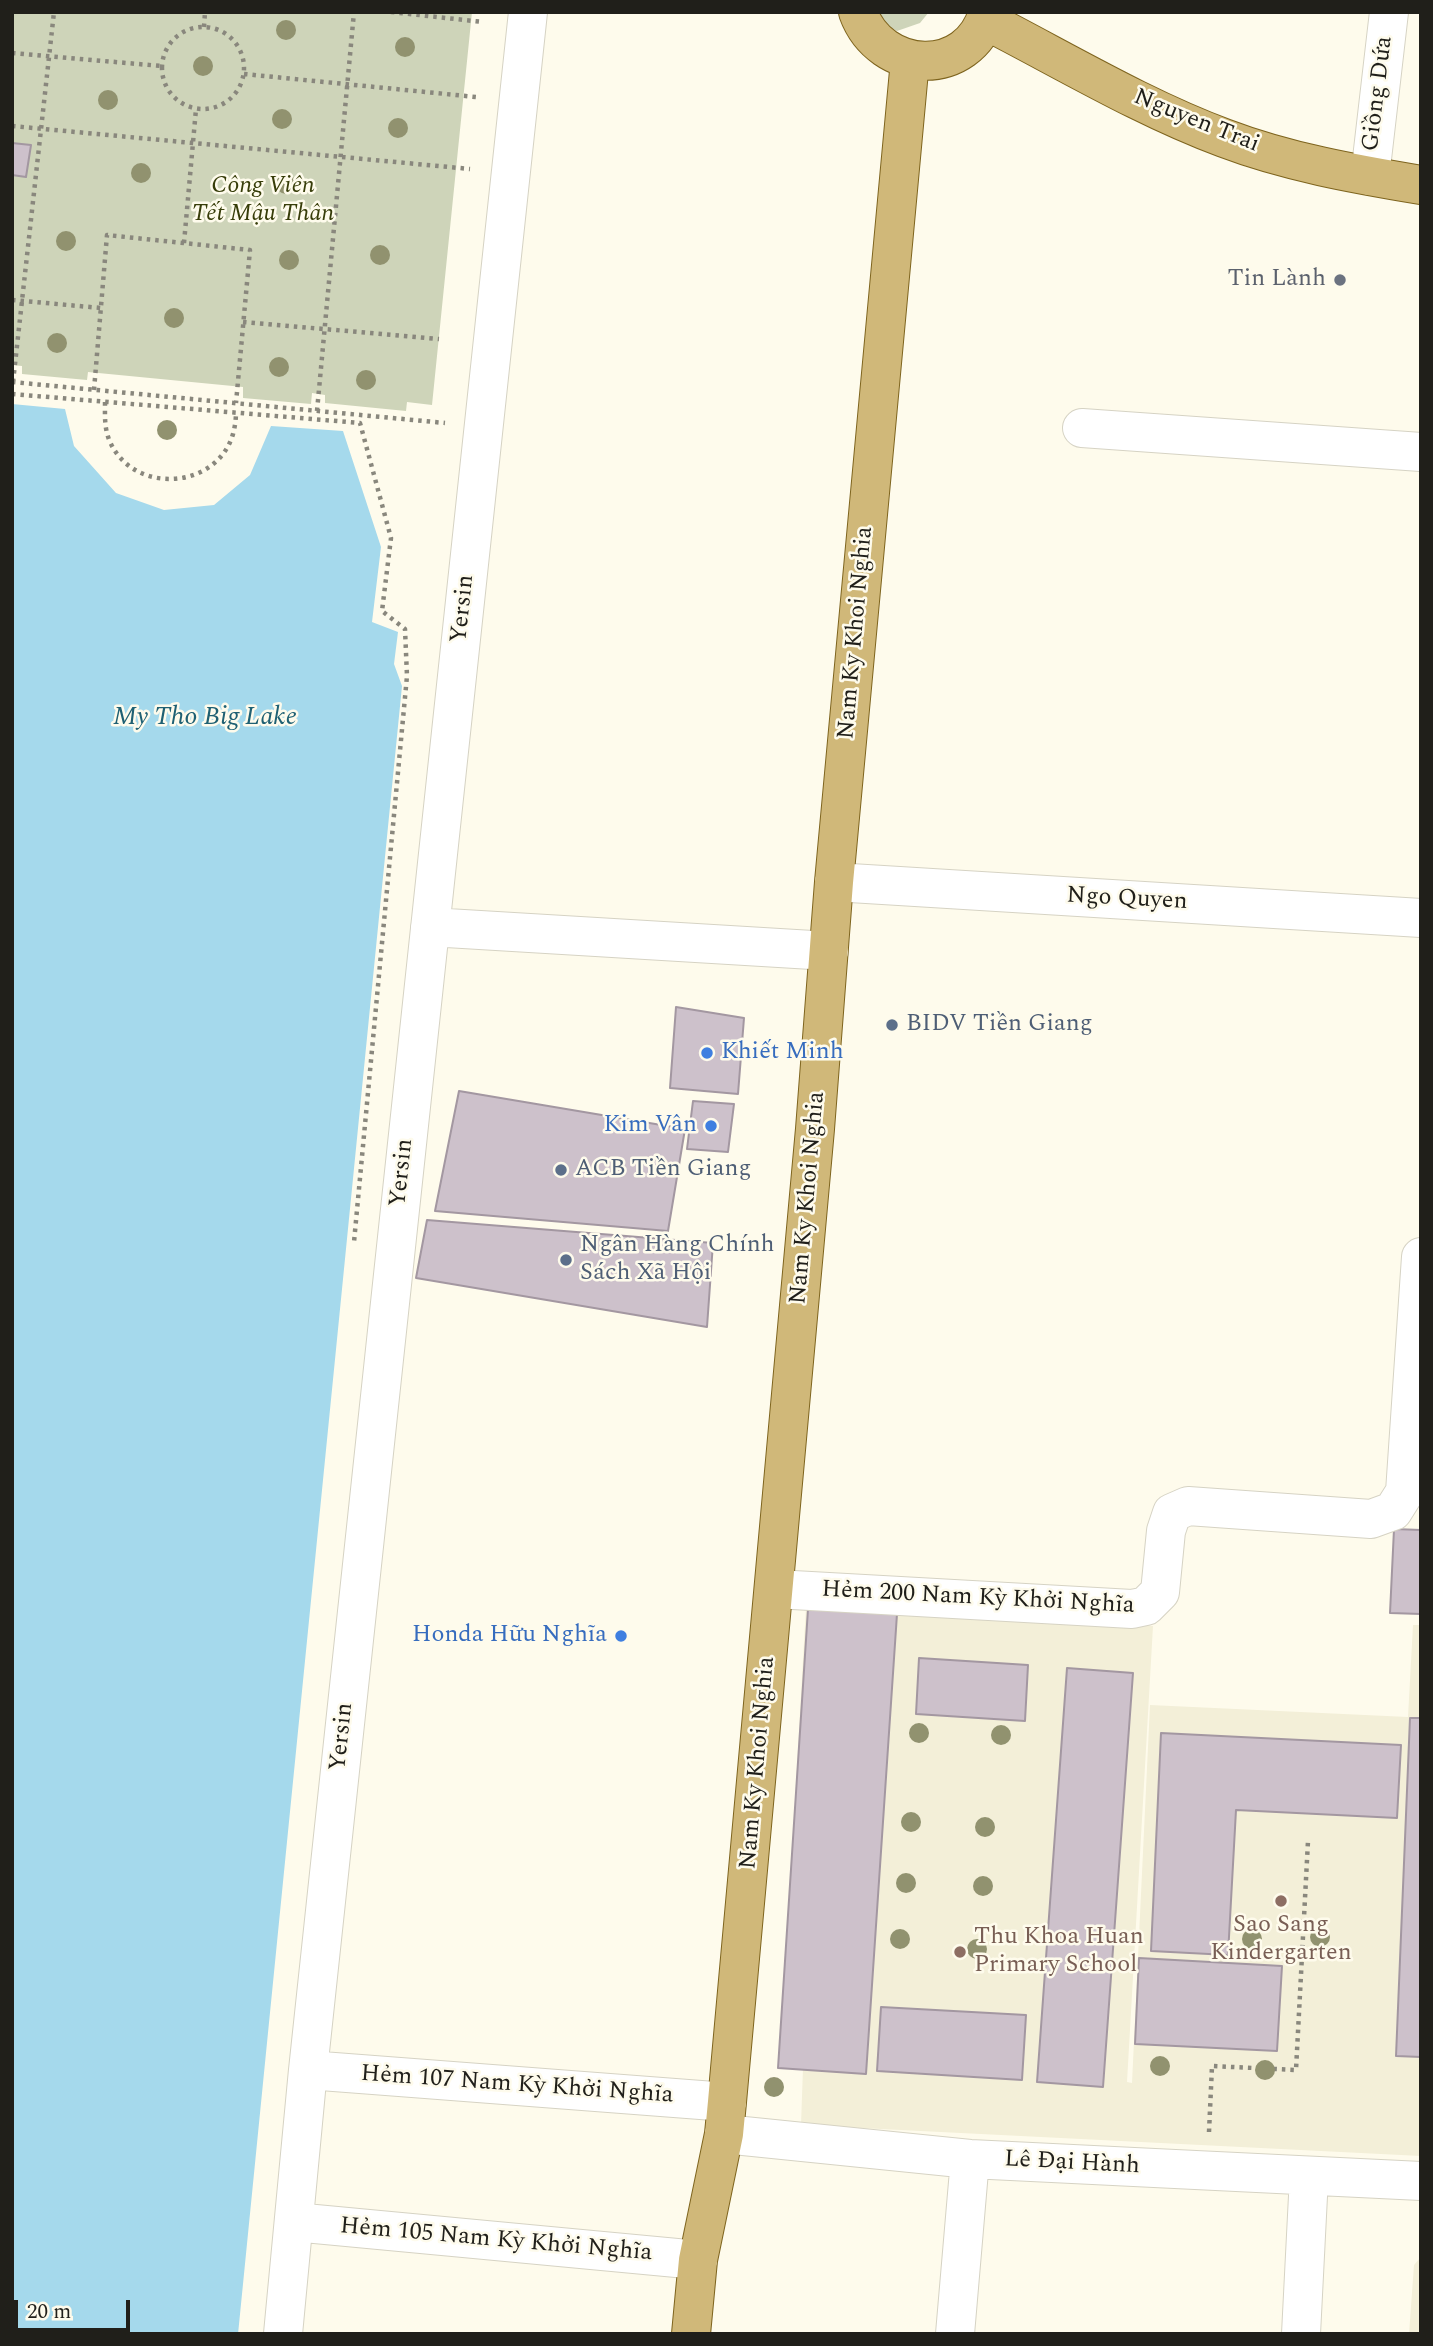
<!DOCTYPE html>
<meta charset="utf-8">
<style>
body{margin:0}
#map{position:relative;width:1433px;height:2346px;overflow:hidden;background:#fefbec;font-family:Spectral,serif}
canvas{display:block}
.frame{position:absolute;inset:0;border:14px solid #201f1a;pointer-events:none}
.scale{position:absolute;left:14px;top:2300px;width:116px;height:32px;box-sizing:border-box;border:4px solid #201f1a;border-top:0;padding-left:9px;font-size:21px;line-height:24px;white-space:nowrap;color:#201f1a;-webkit-text-stroke:5px #fefbec;paint-order:stroke}
</style>
<div id="map">
<canvas width="1433" height="2346"></canvas>
<div class="frame"></div>
<div class="scale">20 m</div>
</div>
<script>
const g = document.querySelector('canvas').getContext('2d');
g.lineJoin = 'round';
function fill(path, color) {
  g.fillStyle = color;
  g.fill(path, 'evenodd');
}
function strokePath(path, color, width, dash) {
  g.strokeStyle = color;
  g.lineWidth = width;
  g.lineCap = dash ? 'butt' : 'round';
  g.setLineDash(dash || []);
  g.stroke(path);
}
function write(font, color, halo, rows, align = 'center') {
  g.font = font + ' Spectral,serif';
  g.lineWidth = 5;
  g.setLineDash([]);
  g.textBaseline = 'middle';
  g.strokeStyle = halo;
  g.fillStyle = color;
  for (const [text, x, y, turn = 0] of rows) {
    g.save();
    g.translate(x, y);
    g.rotate((+turn || 0) * Math.PI / 180);
    g.textAlign = isNaN(turn) ? turn : align;
    if (halo) g.strokeText(text, 0, 0);
    g.fillText(text, 0, 0);
    g.restore();
  }
}
fill(new Path2D(`
 M 806,1607 L 1153,1626 L 1127,2082 L 1132,2083 L 1150,1705 L 1408,1717 L 1413,1625 L 1421,1625 L 1421,2156 L 801,2125 L 803,2068 L 780,2066 Z
 M 1421,2257 L 1421,2334 L 1409,2334 L 1414,2265 Z`), '#f3efd8');
fill(new Path2D(`
 M 12,12 L 472,12 L 432,405 L 407,402 L 406,411 L 325,403 L 325,395 L 312,393 L 311,404 L 243,398 L 243,387 L 88,372 L 87,380 L 22,374 L 22,366 L 12,365 Z
 M 863,12 L 929,12 L 920,23 L 897,31 Z`), '#ced4b9');
fill(new Path2D(`
 M 12,404 L 65,409 L 74,446 L 116,493 L 164,510 L 214,505 L 250,475 L 271,426 L 343,431 L 381,547 L 372,622 L 398,632 L 394,664 L 402,686 L 238,2334 L 12,2334 Z`), '#a5d9ec');
const building = new Path2D(`
 M 12,143 L 31,145 L 26,177 L 12,175 Z
 M 676,1007 L 744,1018 L 738,1094 L 670,1088 Z
 M 459,1091 L 685,1129 L 668,1231 L 435,1211 Z
 M 693,1101 L 734,1104 L 728,1152 L 687,1149 Z
 M 427,1220 L 713,1243 L 707,1327 L 416,1278 Z
 M 1394,1529 L 1421,1530 L 1421,1614 L 1390,1613 Z
 M 808,1609 L 897,1614 L 866,2074 L 778,2068 Z
 M 919,1658 L 1028,1665 L 1025,1721 L 916,1714 Z
 M 1067,1668 L 1133,1673 L 1103,2087 L 1037,2082 Z
 M 1410,1718 L 1421,1718 L 1421,2057 L 1396,2056 Z
 M 1161,1733 L 1401,1745 L 1397,1818 L 1236,1810 L 1228,1955 L 1151,1951 Z
 M 1139,1958 L 1282,1966 L 1277,2051 L 1135,2044 Z
 M 881,2007 L 1026,2015 L 1022,2080 L 877,2071 Z`);
fill(building, '#cdc1cb');
strokePath(building, '#a397a1', 2);
const minor = new Path2D(`
 M 1370,176 L 1389,12
 M 1082,428 L 1421,452
 M 834,882 L 1421,918
 M 430,927 L 829,951
 M 775,1589 L 1132,1609 L 1146,1606 L 1160,1592 L 1166,1531 L 1172,1513 L 1188,1506 L 1371,1519 L 1393,1511 L 1405,1492 L 1421,1257
 M 308,2070 L 727,2102
 M 724,2134 L 970,2159 L 1421,2181
 M 294,2222 L 698,2260
 M 283,2334 L 308,2070 L 528,12
 M 955,2334 L 970,2159
 M 1301,2334 L 1309,2176`);
const major = new Path2D(`
 M 858,12 C 881,75 969,79 988,12
 M 985,20 C 1063,60 1143,108 1224,138 C 1287,162 1355,174 1421,185
 M 691,2334 L 698,2260 L 724,2134 L 727,2102 L 815,1129 L 834,882 L 910,60`);
strokePath(minor, '#d6d3c4', 40);
strokePath(major, '#7e641e', 40);
strokePath(new Path2D(`
 M 391,12 L 483,22
 M162 68a41 41 0 1 1 82 0a41 41 0 1 1-82 0Z
 M 204,27 L 205,12
 M 12,53 L 161,66
 M 244,74 L 476,97
 M 12,126 L 470,169
 M 184,243 L 196,109
 M 12,300 L 101,308
 M 243,322 L 439,339
 M 12,382 L 445,423
 M 13,382 L 54,12
 M 94,390 L 107,235 L 250,250 L 236,403
 M 12,394 L 360,423 L 391,538 L 382,611 L 405,629 L 407,676 L 354,1242
 M 105,402 C 105,417 104,430 111,444 C 136,495 217,489 233,434 C 235,427 236,419 236,412
 M 317,411 L 354,12
 M 1209,2132 L 1212,2066 L 1296,2070 L 1308,1841`), '#89877d', 4.5, [3.5, 5]);
strokePath(minor, '#fff', 38);
strokePath(major, '#d0b879', 38);
g.fillStyle = '#91926f';
for (const [x, y] of [
 [286,30],
 [405,47],
 [203,66],
 [108,100],
 [282,119],
 [398,128],
 [141,173],
 [286,184],
 [66,241],
 [380,255],
 [289,260],
 [174,318],
 [57,343],
 [279,367],
 [366,380],
 [167,430],
 [919,1733],
 [1001,1735],
 [911,1822],
 [985,1827],
 [906,1883],
 [983,1886],
 [1320,1937],
 [900,1939],
 [1252,1939],
 [977,1949],
 [1160,2066],
 [1265,2070],
 [774,2087]
]) {
  g.beginPath();
  g.arc(x, y, 10, 0, 2 * Math.PI);
  g.fill();
}
for (const [x, y, r, color] of [
 [1340,280,7,"#6b7280"],
 [892,1025,7,"#5c6f8a"],
 [707,1053,7,"#3f7fe0"],
 [711,1126,7,"#3f7fe0"],
 [561,1170,7,"#5c6f8a"],
 [566,1260,7,"#5c6f8a"],
 [621,1636,7,"#3f7fe0"],
 [1281,1901,7,"#8d6e63"],
 [960,1952,7,"#8d6e63"]
]) {
  const dot = new Path2D();
  dot.arc(x, y, r, 0, 2 * Math.PI);
  g.fillStyle = color;
  g.fill(dot);
  strokePath(dot, '#fefbec', 2.5);
}
write('24px', '#201f1a', '#fefbec', [
 ["Giồng Dứa",1379,94,-83],
 ["Nguyen Trai",1196,122,22],
 ["Yersin",464,609,-84],
 ["Nam Ky Khoi Nghia",857,633,-85],
 ["Ngo Quyen",1127,900,3],
 ["Yersin",403,1173,-84],
 ["Nam Ky Khoi Nghia",809,1198,-85],
 ["Hẻm 200 Nam Kỳ Khởi Nghĩa",978,1599,3],
 ["Yersin",343,1737,-84],
 ["Nam Ky Khoi Nghia",759,1763,-85],
 ["Hẻm 107 Nam Kỳ Khởi Nghĩa",517,2086,4],
 ["Lê Đại Hành",1072,2164,3],
 ["Hẻm 105 Nam Kỳ Khởi Nghĩa",496,2241,5]
]);
write('italic 24px', '#373d09', '#fefbec', [
 ["Công Viên",263,187],
 ["Tết Mậu Thân",263,215]
]);
write('24px', '#5b616d', '#fefbec', [
 ["Tin Lành",1326,280]
], 'right');
write('24px', '#4e5e75', '#fefbec', [
 ["BIDV Tiền Giang",906,1025],
 ["ACB Tiền Giang",575,1170],
 ["Ngân Hàng Chính",580,1246],
 ["Sách Xã Hội",580,1274]
], 'left');
write('24px', '#366cbe', '#fefbec', [
 ["Khiết Minh",721,1053,"left"],
 ["Kim Vân",697,1126],
 ["Honda Hữu Nghĩa",607,1636]
], 'right');
write('24px', '#785e54', '#fefbec', [
 ["Sao Sang",1281,1926],
 ["Kindergarten",1281,1954],
 ["Thu Khoa Huan",974,1938,"left"],
 ["Primary School",974,1966,"left"]
]);
write('italic 26px', '#1e6073', '#fefbec', [
 ["My Tho Big Lake",205,719]
]);
</script>
